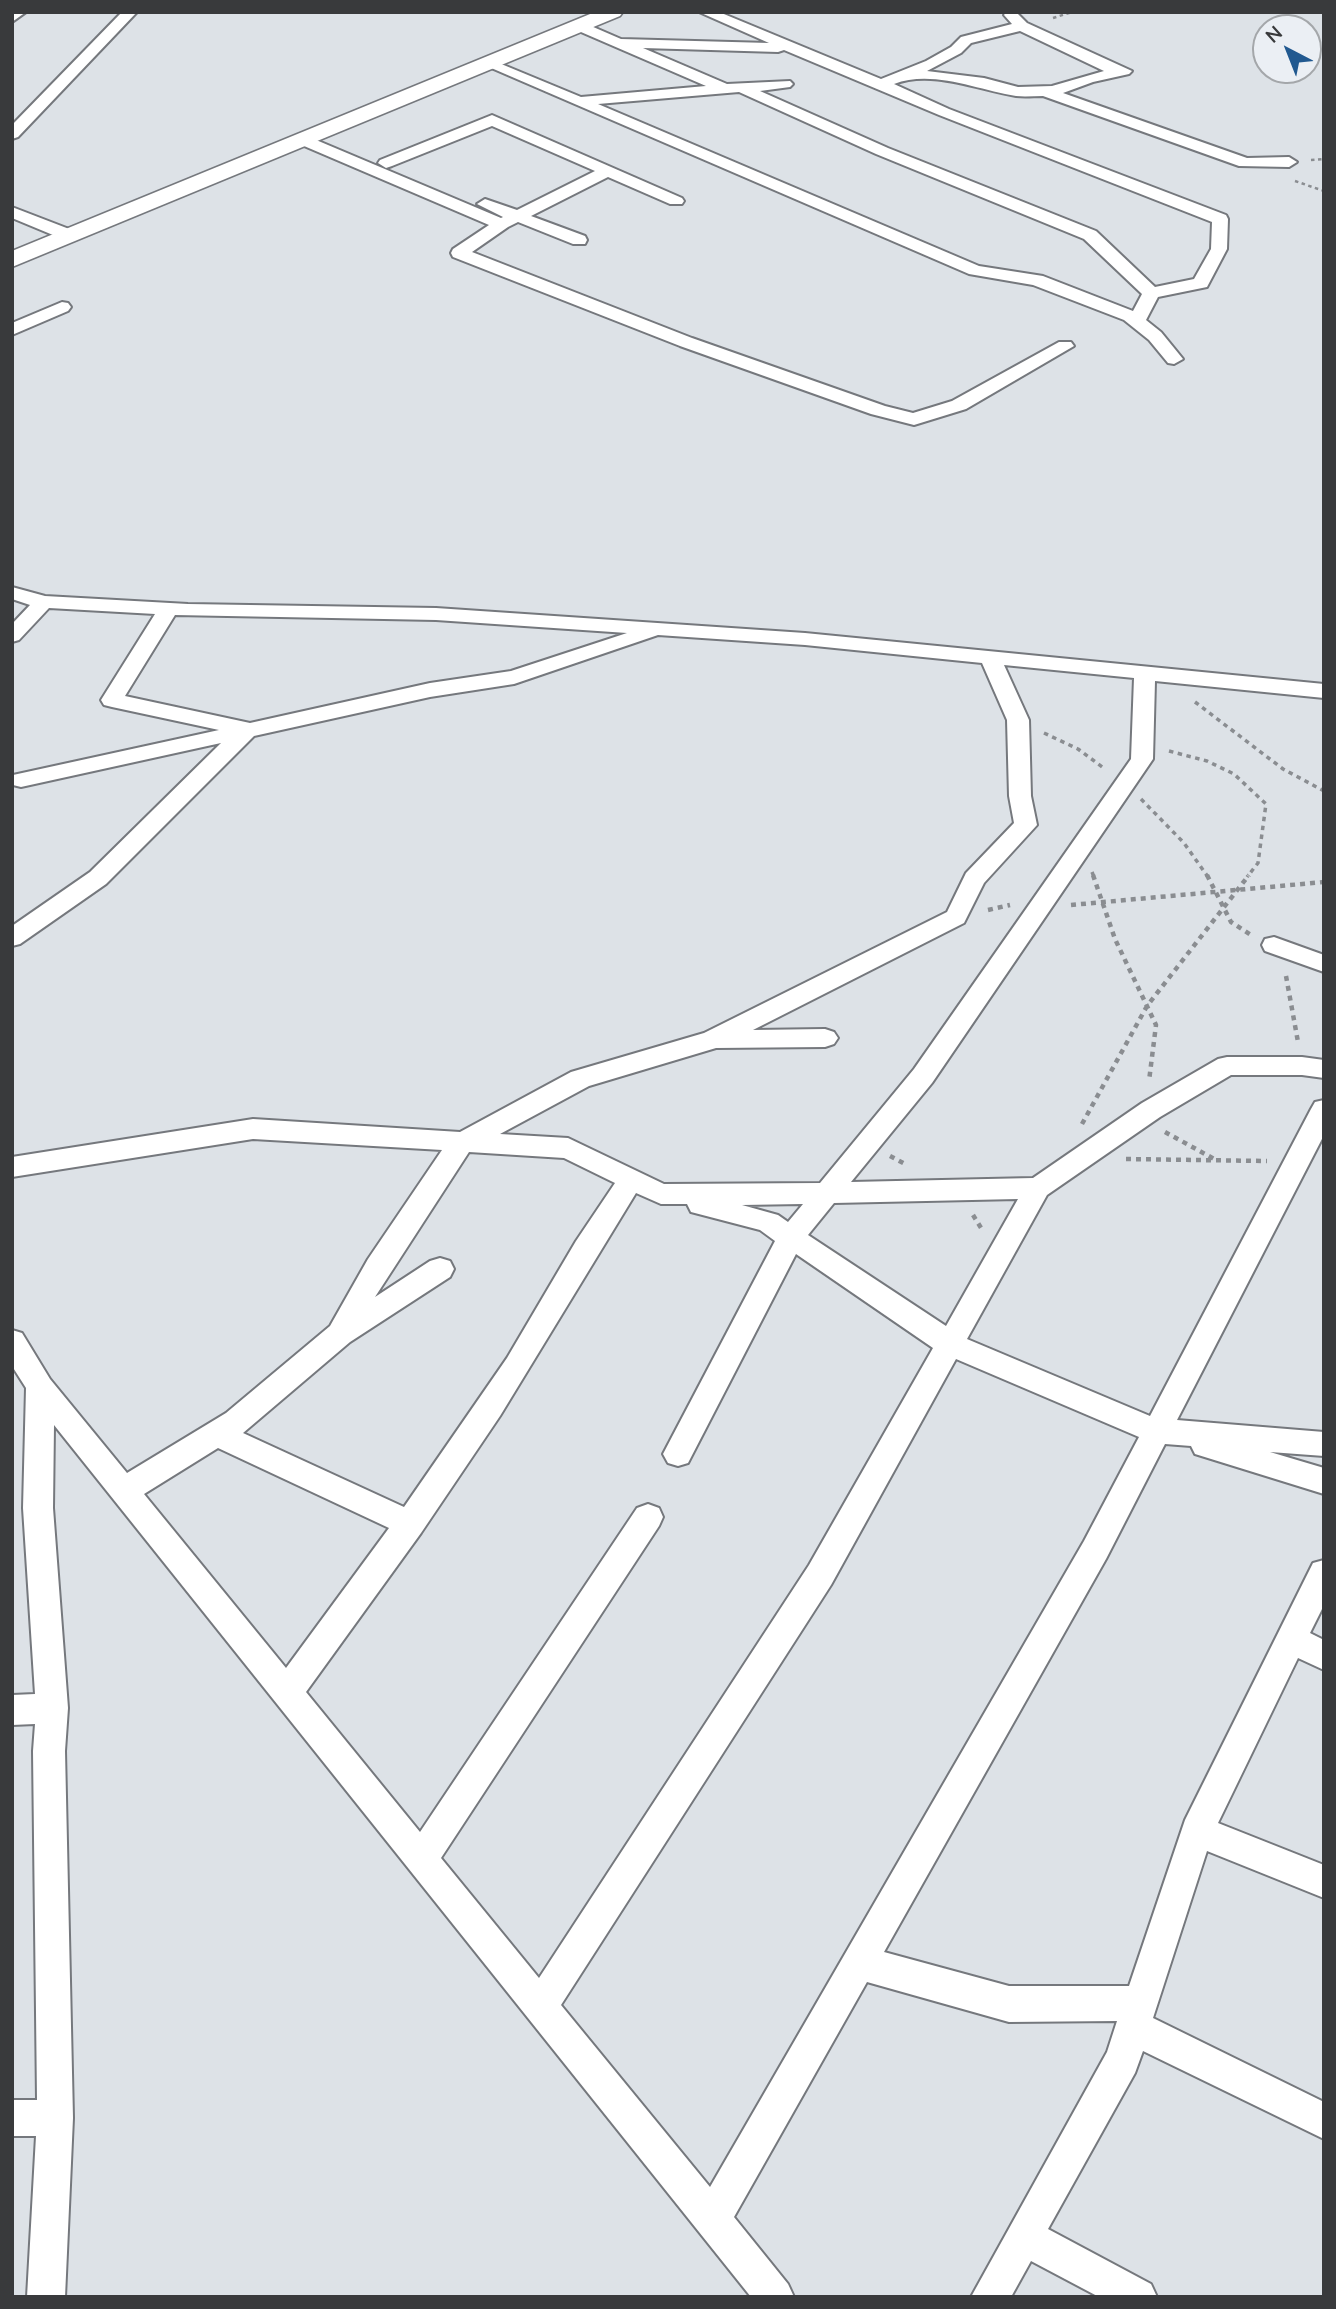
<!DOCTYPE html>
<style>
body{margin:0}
#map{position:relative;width:1336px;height:2309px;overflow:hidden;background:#dde2e7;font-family:"Nunito Sans",sans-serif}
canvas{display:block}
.frame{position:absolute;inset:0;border:14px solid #393a3c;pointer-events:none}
.north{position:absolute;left:1252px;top:14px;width:70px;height:70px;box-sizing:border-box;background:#ebeff4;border:2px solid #a4a7aa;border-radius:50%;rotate:318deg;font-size:19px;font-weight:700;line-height:28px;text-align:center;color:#393a3c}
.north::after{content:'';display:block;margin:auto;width:24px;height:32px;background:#215990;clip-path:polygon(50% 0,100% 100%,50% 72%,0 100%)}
</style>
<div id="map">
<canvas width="1336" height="2309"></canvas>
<div class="frame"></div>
<div class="north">N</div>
</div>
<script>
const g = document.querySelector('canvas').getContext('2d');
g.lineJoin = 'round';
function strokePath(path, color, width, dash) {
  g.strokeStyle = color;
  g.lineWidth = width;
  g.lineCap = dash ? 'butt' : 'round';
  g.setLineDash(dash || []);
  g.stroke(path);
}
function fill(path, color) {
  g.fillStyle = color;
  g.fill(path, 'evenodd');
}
const minor = new Path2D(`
 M 12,12 L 26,12 L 12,22 Z
 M 122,12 L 137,12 L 18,137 L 12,139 L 12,125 Z
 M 699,12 L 719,12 L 881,79 L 926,61 L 951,47 L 961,37 L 1012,24 L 1004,15 L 1006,12 L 1016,12 L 1027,23 L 1132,71 L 1129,74 L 1093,82 L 1063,93 L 1247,158 L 1289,157 L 1297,162 L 1289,167 L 1239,166 L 1043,96 C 1034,96 1025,97 1016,96 C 978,90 932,69 894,84 L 949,109 L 1226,215 L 1228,219 L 1227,249 L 1207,287 L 1158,297 L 1146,320 L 1161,332 L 1183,359 L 1174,364 L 1168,363 L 1149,340 L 1124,320 L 1033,285 L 969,274 L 482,64 L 484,61 L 494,61 L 581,97 L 706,86 L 574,29 L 572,26 L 574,23 L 584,23 L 621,39 L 769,43 ZM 1020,31 L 1104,71 L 1052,86 L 1018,87 L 984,78 L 927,71 L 961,53 L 971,43 ZM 643,48 L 778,52 L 784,50 L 939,115 L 1212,222 L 1211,249 L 1194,279 L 1155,287 L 1096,231 L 888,148 L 760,91 L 790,87 L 793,84 L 790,81 L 727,84 ZM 739,92 L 876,154 L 1084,239 L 1142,294 L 1133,311 L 1043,276 L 979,266 L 598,104 Z
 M 492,115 L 682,198 L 684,201 L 682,204 L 670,204 L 608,177 L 531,216 L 585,236 L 587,240 L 585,244 L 573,244 L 518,222 L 508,227 L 472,252 L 692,338 L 885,406 L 913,413 L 952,401 L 1059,342 L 1071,342 L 1074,346 L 966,409 L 914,425 L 871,414 L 680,346 L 453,257 L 451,253 L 453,249 L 489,225 L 297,143 L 295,140 L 297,137 L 309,137 L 501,218 L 503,217 L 477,204 L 485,199 L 517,210 L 595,171 L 492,126 L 392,166 L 386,168 L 378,163 L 380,160 Z
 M 12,207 L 77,232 L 79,236 L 71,241 L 65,240 L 12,218 Z
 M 62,302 L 68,303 L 71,307 L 68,311 L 12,335 L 12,323 Z
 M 12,587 L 45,596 L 188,604 L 436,608 L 805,633 L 1324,684 L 1324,698 L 1155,681 L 1153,759 L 932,1083 L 851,1182 L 1033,1178 L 1142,1103 L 1218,1059 L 1227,1057 L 1302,1057 L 1324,1060 L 1324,1078 L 1302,1075 L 1231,1075 L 1160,1117 L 1047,1195 L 967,1339 L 1150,1416 L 1311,1109 L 1315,1102 L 1324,1100 L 1324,1135 L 1177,1420 L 1324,1432 L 1324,1456 L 1270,1452 L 1324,1468 L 1324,1494 L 1195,1454 L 1191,1446 L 1165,1444 L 1106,1559 L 884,1952 L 1009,1986 L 1129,1986 L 1185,1820 L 1313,1563 L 1324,1560 L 1324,1605 L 1310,1633 L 1324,1640 L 1324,1670 L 1298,1658 L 1218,1823 L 1324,1865 L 1324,1898 L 1207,1851 L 1153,2018 L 1324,2102 L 1324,2139 L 1143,2051 L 1135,2073 L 1048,2229 L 1151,2284 L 1157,2297 L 1099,2297 L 1031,2261 L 1011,2297 L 971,2297 L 1107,2052 L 1117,2021 L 1009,2022 L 867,1982 L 734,2217 L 788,2284 L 794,2297 L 751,2297 L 54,1425 L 53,1508 L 68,1708 L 65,1751 L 73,2118 L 65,2297 L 27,2297 L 36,2136 L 12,2136 L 12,2100 L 37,2100 L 33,1751 L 35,1724 L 12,1725 L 12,1695 L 35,1694 L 23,1508 L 26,1388 L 12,1366 L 12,1330 L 22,1333 L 50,1379 L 127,1473 L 226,1413 L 330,1326 L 368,1259 L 442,1150 L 253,1139 L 12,1177 L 12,1157 L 253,1119 L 460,1132 L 571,1072 L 704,1033 L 947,912 L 966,873 L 1014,823 L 1009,796 L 1007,720 L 982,663 L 805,645 L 658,635 L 514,684 L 430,697 L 254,736 L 106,884 L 20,944 L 12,946 L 12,926 L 90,872 L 221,743 L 21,787 L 13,785 L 13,775 L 219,730 L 112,707 L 104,705 L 101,700 L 155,614 L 49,608 L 19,640 L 12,642 L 12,624 L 30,605 L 12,599 ZM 175,615 L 436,620 L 627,633 L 511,671 L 430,683 L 250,723 L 125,696 ZM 1004,665 L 1134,678 L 1131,759 L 914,1069 L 820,1183 L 664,1184 L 568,1138 L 500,1134 L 589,1086 L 716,1048 L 825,1047 L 834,1044 L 838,1038 L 834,1032 L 825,1029 L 753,1030 L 964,923 L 984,883 L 1037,825 L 1031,796 L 1029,720 ZM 469,1152 L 564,1158 L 615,1183 L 576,1241 L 507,1358 L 404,1507 L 243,1433 L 350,1342 L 450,1277 L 454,1269 L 450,1261 L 440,1258 L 430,1261 L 375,1297 ZM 636,1193 L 661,1204 L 687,1204 L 691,1212 L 760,1230 L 775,1241 L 663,1454 L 668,1463 L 678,1466 L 688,1463 L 796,1254 L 933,1348 L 809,1565 L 539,1978 L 441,1858 L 659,1526 L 663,1517 L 659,1508 L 648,1504 L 637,1508 L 420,1832 L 306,1692 L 421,1533 L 500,1416 ZM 1018,1199 L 946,1326 L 808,1235 L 834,1203 ZM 803,1204 L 788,1222 L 778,1215 L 742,1205 ZM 956,1359 L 1139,1437 L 1084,1541 L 710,2187 L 561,2005 L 831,1585 ZM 218,1448 L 389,1528 L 286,1668 L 144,1494 Z
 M 1274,937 L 1324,955 L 1324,972 L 1265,951 L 1262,945 L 1265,939 Z`);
const secondary = new Path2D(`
 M 595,12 L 623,12 L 620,16 L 12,267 L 12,251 Z`);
strokePath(minor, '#75787d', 4);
strokePath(secondary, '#75787d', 3);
strokePath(new Path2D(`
 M 1053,18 L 1072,12
 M 1311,160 L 1324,159
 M 1295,181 L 1324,191`), '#8a8d91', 2.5, [3.5, 3.5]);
strokePath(new Path2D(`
 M 1195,702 L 1283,769 L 1324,791
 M 1044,733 L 1078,749 L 1105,769
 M 1169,751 L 1207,761 L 1234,774 L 1266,804 L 1258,863 L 1247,877
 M 1141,799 L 1184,843 L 1208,877
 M 1092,872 L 1094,877`), '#8a8d91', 3.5, [4.5, 4.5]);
strokePath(new Path2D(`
 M 1093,875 L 1115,939 L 1156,1025 L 1149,1081
 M 1207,875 L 1231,922 L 1251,935
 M 1071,905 L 1324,882
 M 988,910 L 1010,905
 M 1286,976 L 1298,1042
 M 1082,1124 L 1147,1006 L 1249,875
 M 1165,1132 L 1216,1160
 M 890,1156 L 907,1165
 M 1126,1159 L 1267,1161
 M 973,1215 L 983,1231`), '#8a8d91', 4.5, [5, 5]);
fill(minor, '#fff');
fill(secondary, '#fff');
</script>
